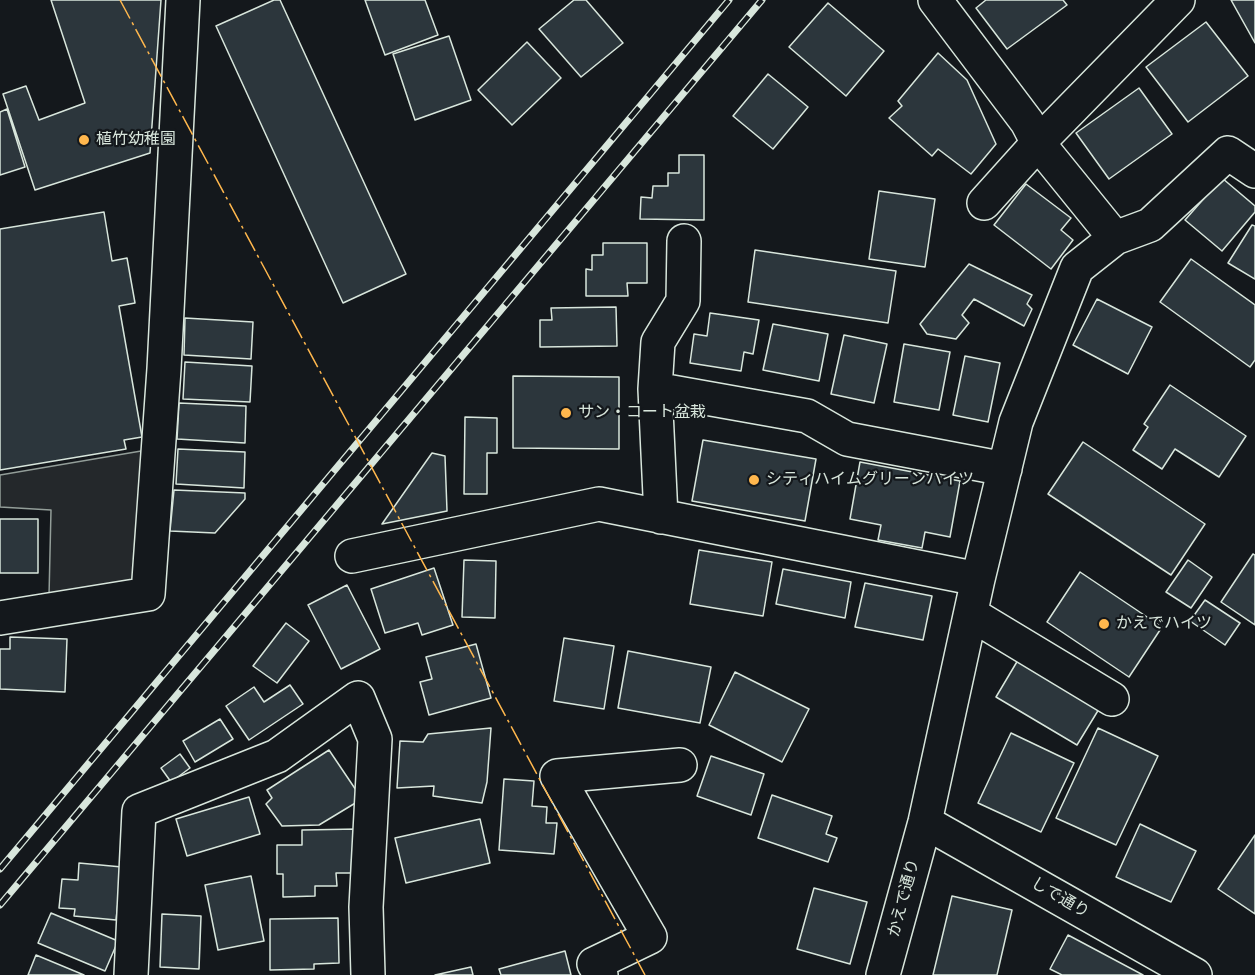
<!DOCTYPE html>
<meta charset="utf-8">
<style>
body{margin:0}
canvas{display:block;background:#14181c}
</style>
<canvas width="1255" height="975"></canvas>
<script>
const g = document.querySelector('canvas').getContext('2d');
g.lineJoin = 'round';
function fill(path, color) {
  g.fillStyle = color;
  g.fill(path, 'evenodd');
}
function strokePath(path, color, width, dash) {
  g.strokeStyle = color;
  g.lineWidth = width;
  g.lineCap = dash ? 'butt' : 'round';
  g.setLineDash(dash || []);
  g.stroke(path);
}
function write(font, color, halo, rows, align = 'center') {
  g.font = font + ' Arial,"Noto Sans JP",sans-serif';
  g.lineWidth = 4.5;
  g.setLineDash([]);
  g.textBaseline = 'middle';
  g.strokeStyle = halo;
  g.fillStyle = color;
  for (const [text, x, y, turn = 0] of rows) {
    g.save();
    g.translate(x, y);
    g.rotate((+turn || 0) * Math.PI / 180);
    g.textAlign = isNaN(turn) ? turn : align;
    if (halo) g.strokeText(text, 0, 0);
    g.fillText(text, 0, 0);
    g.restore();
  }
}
const parking = new Path2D(`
 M 147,450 L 138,573 L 130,582 L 49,596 L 51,510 L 0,507 L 0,475 Z`);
fill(parking, '#24282b');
strokePath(parking, '#939e99', 1.5);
const building = new Path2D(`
 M 51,0 L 161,0 L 150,153 L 35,190 L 3,94 L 26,86 L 39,120 L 85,103 Z
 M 274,0 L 280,0 L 406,274 L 343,303 L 216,26 Z
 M 365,0 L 425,0 L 438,35 L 385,55 Z
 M 574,0 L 586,0 L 623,43 L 581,77 L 539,29 Z
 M 986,0 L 1063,0 L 1067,5 L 1007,49 L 976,8 Z
 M 1231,0 L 1255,0 L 1255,43 Z
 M 828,3 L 884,51 L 846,96 L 789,47 Z
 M 1206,22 L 1248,76 L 1188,122 L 1146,67 Z
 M 449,36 L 471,100 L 415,120 L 393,54 Z
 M 527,42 L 561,78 L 512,125 L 478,90 Z
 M 938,53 L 967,80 L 996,144 L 971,174 L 938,149 L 932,156 L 889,118 L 902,106 L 898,101 Z
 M 768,74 L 808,107 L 773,149 L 733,116 Z
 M 1139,88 L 1172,134 L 1109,179 L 1076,133 Z
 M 7,109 L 25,167 L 0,175 L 0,112 Z
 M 679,155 L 704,155 L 704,220 L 640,219 L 641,197 L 652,198 L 653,186 L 668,186 L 668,173 L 679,173 Z
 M 1222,178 L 1255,206 L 1255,212 L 1222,251 L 1185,220 Z
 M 1026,184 L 1071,218 L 1061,230 L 1073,240 L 1051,269 L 994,225 Z
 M 879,191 L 935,199 L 925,267 L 869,259 Z
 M 104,212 L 112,261 L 127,258 L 135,303 L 119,306 L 142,437 L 124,440 L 126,449 L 0,470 L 0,229 Z
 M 1252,225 L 1255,226 L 1255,279 L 1228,263 Z
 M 603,243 L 647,243 L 647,283 L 627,283 L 628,296 L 586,296 L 586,269 L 592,270 L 592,255 L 603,255 Z
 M 755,250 L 896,271 L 888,323 L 748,302 Z
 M 1191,259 L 1255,305 L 1255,360 L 1250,367 L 1160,302 Z
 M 969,264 L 1032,295 L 1027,304 L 1032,309 L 1024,326 L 974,299 L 962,315 L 969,323 L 956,339 L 927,334 L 920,324 Z
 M 1097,299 L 1152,327 L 1128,374 L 1073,345 Z
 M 616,307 L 617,346 L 540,347 L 540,320 L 552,320 L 551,308 Z
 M 710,313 L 759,320 L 753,354 L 744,352 L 741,371 L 690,363 L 694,334 L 707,336 Z
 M 185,318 L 253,322 L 251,359 L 184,355 Z
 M 773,324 L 828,334 L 819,381 L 763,370 Z
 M 844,335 L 887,344 L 874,403 L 831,394 Z
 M 904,344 L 950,352 L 939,410 L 894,402 Z
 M 965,356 L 1000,363 L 988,422 L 953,415 Z
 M 185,362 L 252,366 L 250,402 L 183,399 Z
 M 513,376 L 619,377 L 619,449 L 513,448 Z
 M 1170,385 L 1246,436 L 1219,477 L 1175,449 L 1162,469 L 1133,450 L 1148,427 L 1144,424 Z
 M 179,403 L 246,406 L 245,443 L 177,439 Z
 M 465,417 L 497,418 L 497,453 L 487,453 L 487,494 L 464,494 Z
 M 703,440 L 816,459 L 805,521 L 692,501 Z
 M 1083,442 L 1205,524 L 1171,575 L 1048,494 Z
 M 178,449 L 245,452 L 244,488 L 176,484 Z
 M 432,453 L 445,456 L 447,511 L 382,524 Z
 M 860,462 L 960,481 L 950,537 L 925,532 L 922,548 L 878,540 L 881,525 L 850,519 Z
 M 174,490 L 245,493 L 245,499 L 215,533 L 170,531 Z
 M 0,519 L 38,519 L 38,573 L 0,573 Z
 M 699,550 L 772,562 L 763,616 L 690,604 Z
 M 1253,554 L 1255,555 L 1255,625 L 1221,602 Z
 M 464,560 L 496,561 L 495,618 L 462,617 Z
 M 1188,560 L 1212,577 L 1191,608 L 1166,592 Z
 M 434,568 L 453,625 L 422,635 L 418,623 L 385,633 L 371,589 Z
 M 783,569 L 851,582 L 845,618 L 776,604 Z
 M 1080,572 L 1162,627 L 1129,677 L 1047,622 Z
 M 865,583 L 932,596 L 923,640 L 855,627 Z
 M 347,585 L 380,649 L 341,669 L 308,605 Z
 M 1205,600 L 1240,623 L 1225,645 L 1190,621 Z
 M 286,623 L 309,641 L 277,683 L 253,666 Z
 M 10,637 L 67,639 L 65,692 L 0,689 L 0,649 L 10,649 Z
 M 564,638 L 614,646 L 604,709 L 554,701 Z
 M 476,644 L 491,698 L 429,715 L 420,682 L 432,679 L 426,657 Z
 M 628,651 L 711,667 L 700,723 L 618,708 Z
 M 1018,660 L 1099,709 L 1077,745 L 996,697 Z
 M 735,672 L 809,709 L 782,762 L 709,725 Z
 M 290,685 L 303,704 L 249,740 L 226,706 L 254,687 L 264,702 Z
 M 220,719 L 233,739 L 195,762 L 183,741 Z
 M 491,728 L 487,782 L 482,803 L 433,796 L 434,786 L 397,788 L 400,741 L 423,742 L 428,734 Z
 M 1098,728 L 1158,756 L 1116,845 L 1056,818 Z
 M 1011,733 L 1074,763 L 1041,832 L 978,803 Z
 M 329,750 L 362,799 L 319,825 L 282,826 L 266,804 L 272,798 L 267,790 Z
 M 180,754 L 190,768 L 171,782 L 161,768 Z
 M 711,756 L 764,774 L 751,815 L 697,796 Z
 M 504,779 L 534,781 L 532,806 L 547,807 L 546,823 L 557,823 L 554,854 L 499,850 Z
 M 772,795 L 832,816 L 826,834 L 837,838 L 828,862 L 758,838 Z
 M 249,797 L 260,834 L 187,856 L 176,819 Z
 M 480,819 L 490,863 L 406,883 L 395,838 Z
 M 1140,824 L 1196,851 L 1171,902 L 1116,877 Z
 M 358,829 L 359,853 L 352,853 L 351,873 L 336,873 L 337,886 L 315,886 L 315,896 L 283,897 L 283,874 L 277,874 L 277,845 L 302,845 L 302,830 Z
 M 1255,835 L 1255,914 L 1218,889 Z
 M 79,863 L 122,867 L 116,920 L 74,916 L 75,909 L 59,908 L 62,879 L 78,880 Z
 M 251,876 L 264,941 L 218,950 L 205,885 Z
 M 814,888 L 867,902 L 850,964 L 797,949 Z
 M 952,896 L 1012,910 L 997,975 L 933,975 Z
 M 51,913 L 118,941 L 105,971 L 38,943 Z
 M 162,914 L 201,916 L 199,969 L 160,967 Z
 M 338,918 L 339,963 L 314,964 L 314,969 L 270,970 L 270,919 Z
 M 1068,935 L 1143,975 L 1062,975 L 1050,969 Z
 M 565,951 L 571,975 L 501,975 L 499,969 Z
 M 36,955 L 84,975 L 28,975 Z
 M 471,967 L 473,975 L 435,975 Z`);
fill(building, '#2c363c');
strokePath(building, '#d8e6dc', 1.5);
const minor = new Path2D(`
 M 984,203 L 1038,143 L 1178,0
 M 1115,238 L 1150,225 L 1228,153 L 1255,171
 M 655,389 L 658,342 L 683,301 L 684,241
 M 661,517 L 655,389 L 807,416 L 847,439 L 1005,469
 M 352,556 L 599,504 L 978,579
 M 971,614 L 1112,699
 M 0,618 L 148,594 L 164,369 L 183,0
 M 925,822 L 1195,975
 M 131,975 L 139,811 L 277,756 L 358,698 L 375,739 L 366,907 L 368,975
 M 601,975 L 594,964 L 650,937 L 557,776 L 680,765
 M 883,975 L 925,822 L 978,579 L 1016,422 L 1077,268 L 1115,238 L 1038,143 L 1027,122 L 935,0`);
strokePath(minor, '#d8e6dc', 36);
strokePath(minor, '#14181c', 33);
const rail = new Path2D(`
 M 0,869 L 729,0
 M 0,905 L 762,0`);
strokePath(rail, '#d8e6dc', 7);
strokePath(rail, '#14181c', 4.5, [14]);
strokePath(new Path2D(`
 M 120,0 L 645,975`), '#ffb74d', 1.5, [21, 4.5, 3, 4.5]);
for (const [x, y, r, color] of [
 [84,140,6,"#ffb74d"],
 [566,413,6,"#ffb74d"],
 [754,480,6,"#ffb74d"],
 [1104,624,6,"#ffb74d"]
]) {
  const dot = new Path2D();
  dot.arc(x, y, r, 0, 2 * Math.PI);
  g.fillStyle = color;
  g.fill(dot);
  strokePath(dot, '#14181c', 2);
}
write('16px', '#d8e6dc', '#14181c', [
 ["植竹幼稚園",96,140],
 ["サン・コート盆栽",578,413],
 ["シティハイムグリーンハイツ",766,480],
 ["かえでハイツ",1116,624]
], 'left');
write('16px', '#d8e6dc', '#14181c', [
 ["かえで通り",904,898,-75],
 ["しで通り",1060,898,30]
]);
</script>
